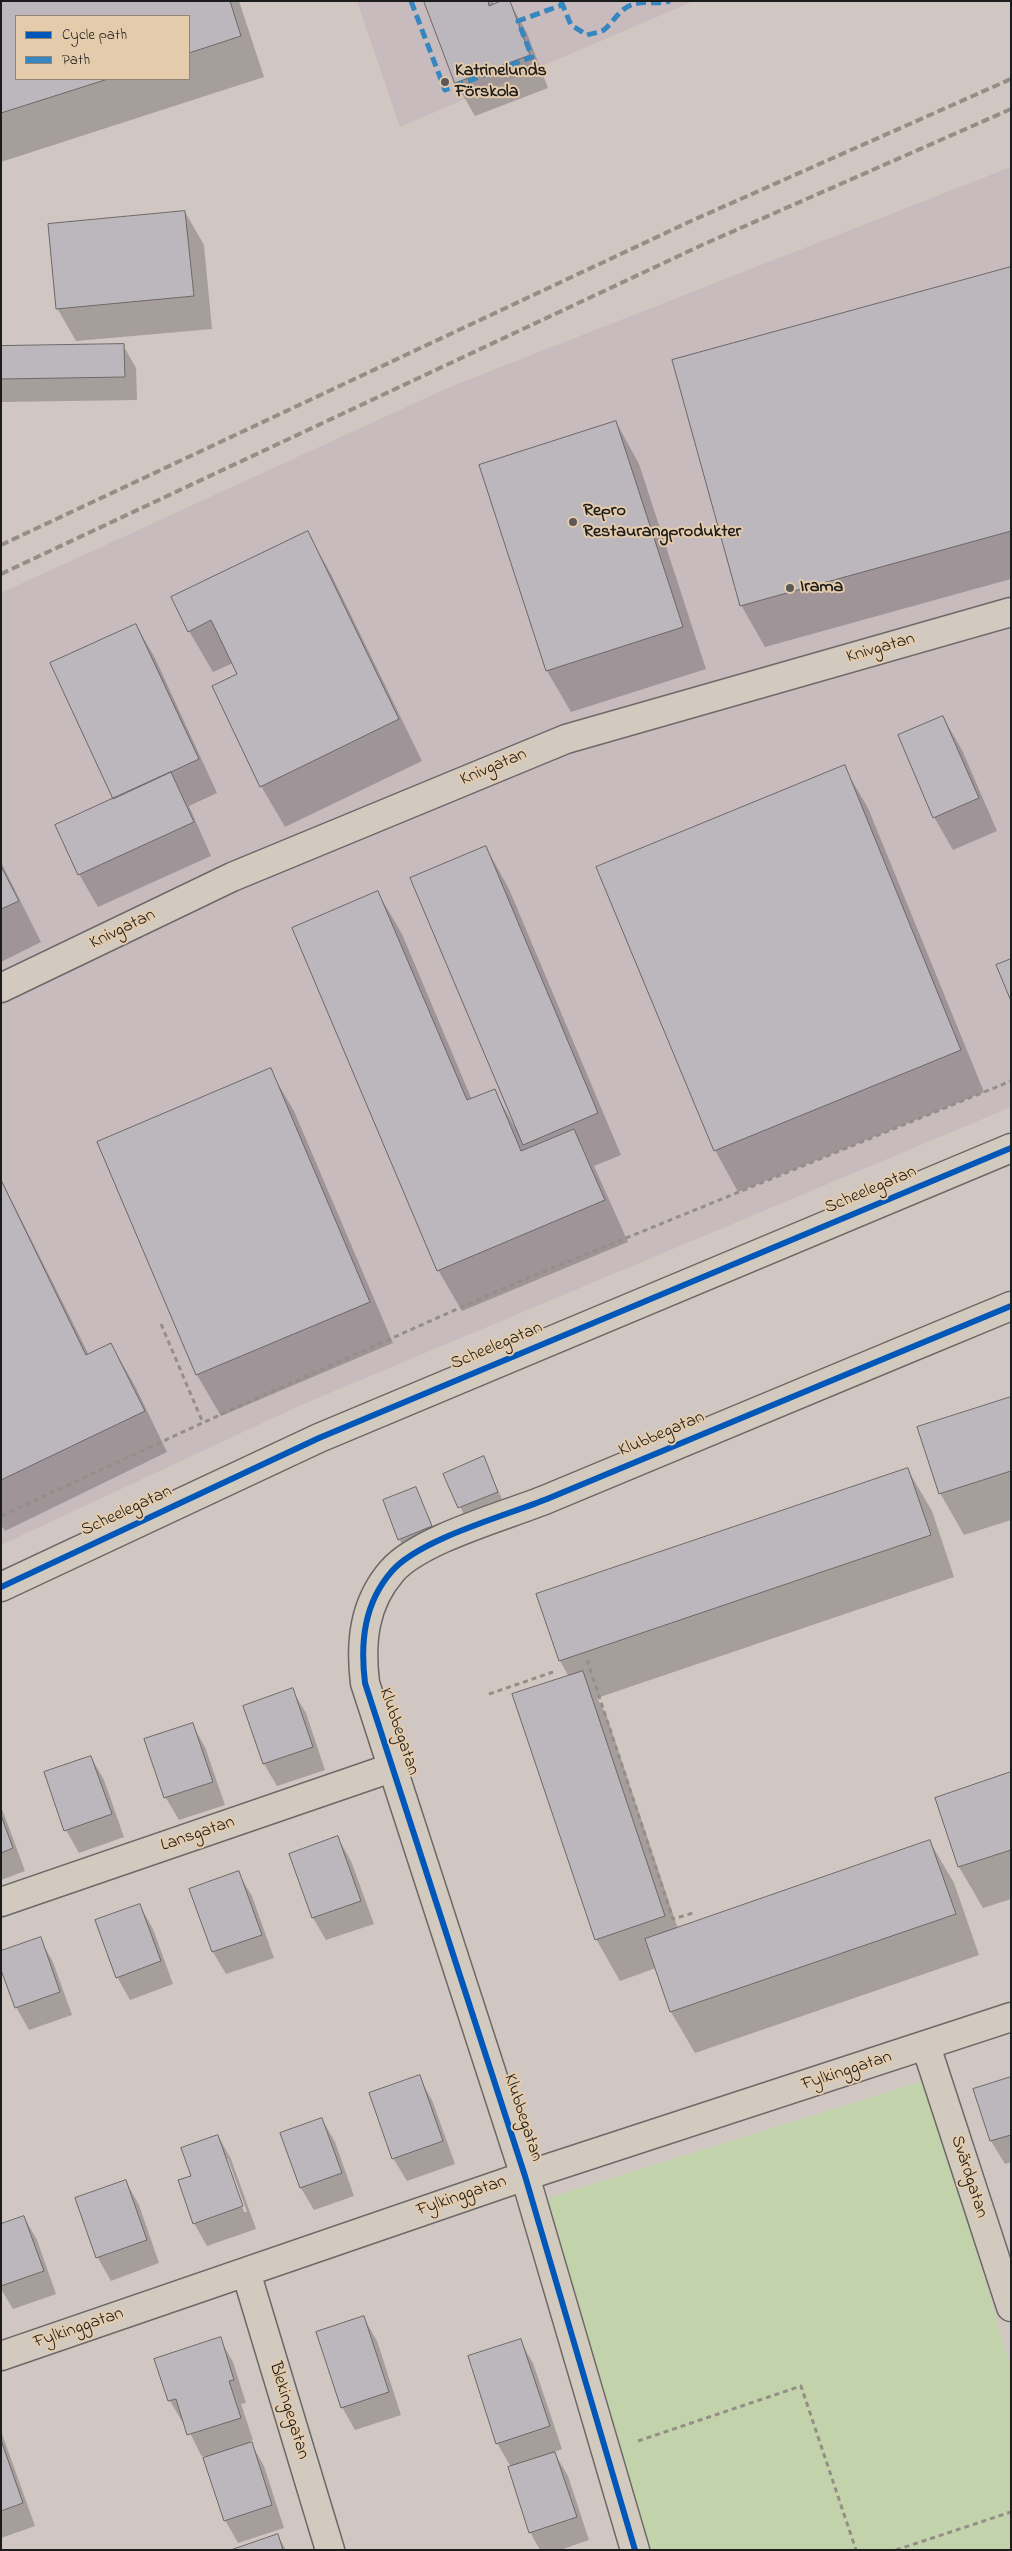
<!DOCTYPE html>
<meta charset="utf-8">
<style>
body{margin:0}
#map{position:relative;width:1012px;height:2551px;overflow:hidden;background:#d0c6c2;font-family:"Indie Flower",sans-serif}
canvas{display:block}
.frame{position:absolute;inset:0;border:2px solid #1c1c1c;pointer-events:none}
.legend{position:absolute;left:15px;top:15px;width:175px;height:65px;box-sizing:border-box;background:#e4cbac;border:1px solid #948572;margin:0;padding:6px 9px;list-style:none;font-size:15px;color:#1c1c1c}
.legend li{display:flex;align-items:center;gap:10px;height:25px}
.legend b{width:25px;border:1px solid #948572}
</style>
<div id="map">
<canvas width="1012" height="2551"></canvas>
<div class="frame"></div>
<ul class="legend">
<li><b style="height:6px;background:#0057b8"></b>Cycle path</li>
<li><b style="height:6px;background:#3686bf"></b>Path</li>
</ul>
</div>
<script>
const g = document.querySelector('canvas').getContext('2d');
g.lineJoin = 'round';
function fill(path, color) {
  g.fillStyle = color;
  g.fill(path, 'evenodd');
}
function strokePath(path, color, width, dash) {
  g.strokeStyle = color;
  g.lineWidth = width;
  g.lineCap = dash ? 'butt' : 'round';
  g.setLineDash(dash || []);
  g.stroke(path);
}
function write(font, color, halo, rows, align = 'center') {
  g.font = font + ' "Indie Flower",sans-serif';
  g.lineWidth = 4;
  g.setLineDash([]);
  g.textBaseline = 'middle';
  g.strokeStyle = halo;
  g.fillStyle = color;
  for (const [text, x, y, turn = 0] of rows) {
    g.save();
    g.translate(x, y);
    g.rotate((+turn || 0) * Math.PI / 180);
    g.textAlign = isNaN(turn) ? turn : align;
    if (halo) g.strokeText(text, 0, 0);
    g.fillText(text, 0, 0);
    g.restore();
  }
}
fill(new Path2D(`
 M 357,1 L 694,1 L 400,127 Z
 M 1011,167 L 1011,1107 L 301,1405 L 1,1545 L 1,593 L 450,387 Z`), '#c7bbbe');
fill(new Path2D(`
 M 926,2080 L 1011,2368 L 1011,2550 L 648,2550 L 548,2198 Z`), '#c2d2aa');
fill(new Path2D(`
 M 1,1 L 239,1 L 264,77 L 1,162 ZM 16,16 L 189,16 L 189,79 L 16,79 Z
 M 426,1 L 493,1 L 494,5 L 509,1 L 527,33 L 548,88 L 475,116 L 456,83 Z
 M 185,212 L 204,245 L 212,329 L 76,341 L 57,308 Z
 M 1011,268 L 1011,579 L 765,647 L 741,605 Z
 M 123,345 L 136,368 L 137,400 L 1,402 L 1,347 Z
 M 616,422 L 639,464 L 706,669 L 571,712 L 547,671 L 481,466 Z
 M 307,532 L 331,574 L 422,761 L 285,827 L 261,786 L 239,674 L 233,663 L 213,672 L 189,631 Z
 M 136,625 L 155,658 L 217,793 L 189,806 L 211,856 L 98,907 L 79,874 L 114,800 Z
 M 943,717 L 962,750 L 997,831 L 953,850 L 934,817 Z
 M 844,767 L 868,808 L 984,1092 L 738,1192 L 715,1150 Z
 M 486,847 L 509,889 L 621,1155 L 594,1166 L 628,1242 L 462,1311 L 438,1270 L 378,893 L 402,934 L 472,1100 L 494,1090 L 516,1129 Z
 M 1,862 L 41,942 L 1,962 Z
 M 270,1070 L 294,1111 L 393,1343 L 221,1416 L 197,1375 L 99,1143 Z
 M 1,1179 L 89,1355 L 111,1344 L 135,1386 L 167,1452 L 5,1531 L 1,1525 Z
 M 1011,1398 L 1011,1520 L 964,1535 L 940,1493 Z
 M 483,1458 L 504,1503 L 466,1519 L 445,1474 Z
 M 908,1470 L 932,1511 L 954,1577 L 597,1698 L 606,1714 L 678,1929 L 930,1842 L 954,1883 L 979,1955 L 695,2053 L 671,2012 L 656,1968 L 620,1981 L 596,1939 L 569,1677 L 560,1661 L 537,1595 Z
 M 416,1489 L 437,1538 L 406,1551 L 399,1539 Z
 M 292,1690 L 306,1713 L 325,1770 L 277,1786 L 264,1764 L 245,1706 Z
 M 192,1724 L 205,1747 L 225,1805 L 179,1820 L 166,1798 L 146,1740 Z
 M 91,1757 L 104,1780 L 124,1837 L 79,1853 L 66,1830 Z
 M 1011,1774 L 1011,1899 L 983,1908 L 959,1867 Z
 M 1,1806 L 25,1871 L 1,1880 Z
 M 338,1838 L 351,1861 L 374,1924 L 326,1940 L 313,1918 L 291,1854 Z
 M 238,1873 L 252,1896 L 274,1958 L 226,1974 L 213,1952 Z
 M 140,1906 L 153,1929 L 173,1984 L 130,2000 L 117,1977 Z
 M 40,1939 L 53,1962 L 72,2015 L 29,2030 L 16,2007 Z
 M 419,2077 L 432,2100 L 455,2164 L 407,2181 L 393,2158 Z
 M 1011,2078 L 1011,2162 L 1005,2164 L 991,2141 L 975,2090 Z
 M 322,2119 L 335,2142 L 354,2196 L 314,2210 L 301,2188 Z
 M 218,2136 L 231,2159 L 256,2229 L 207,2246 L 194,2223 L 192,2177 ZM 226,2159 L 228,2159 L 247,2212 L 244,2212 Z
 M 126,2182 L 139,2205 L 159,2263 L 111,2281 L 98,2258 L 77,2199 Z
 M 24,2217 L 37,2240 L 56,2294 L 13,2309 L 1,2289 L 1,2225 Z
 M 364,2318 L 377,2341 L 401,2415 L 355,2430 L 342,2407 Z
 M 220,2339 L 233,2362 L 246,2403 L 241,2404 L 253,2440 L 250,2441 L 264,2466 L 284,2528 L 238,2543 L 225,2520 L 204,2456 L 202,2457 L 185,2423 L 183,2423 L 170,2401 Z
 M 520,2341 L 533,2363 L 562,2449 L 554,2452 L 568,2476 L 589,2540 L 560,2550 L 540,2550 L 530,2532 L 511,2467 L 497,2443 Z
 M 1,2431 L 35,2526 L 1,2538 Z
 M 278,2536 L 286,2550 L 235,2550 Z`), '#0003');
const building = new Path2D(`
 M 1,1 L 230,1 L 241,36 L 189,53 L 189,16 L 16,16 L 16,79 L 108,79 L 1,113 Z
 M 424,1 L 488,1 L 489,6 L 501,1 L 510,1 L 530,55 L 455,83 Z
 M 185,211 L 194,296 L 56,309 L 48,224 Z
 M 1011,267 L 1011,531 L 740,606 L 672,360 Z
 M 124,344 L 125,377 L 1,379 L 1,346 Z
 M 616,421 L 683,627 L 546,671 L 479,465 Z
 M 308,531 L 399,719 L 260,787 L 212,686 L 237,674 L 211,620 L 188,632 L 171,597 Z
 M 136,624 L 199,759 L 113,799 L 50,663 Z
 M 943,716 L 979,798 L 933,818 L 898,735 Z
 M 845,765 L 961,1050 L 714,1151 L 596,867 Z
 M 171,772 L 194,822 L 78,875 L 55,825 Z
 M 486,846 L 598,1113 L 523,1145 L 410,878 Z
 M 1,866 L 19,901 L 1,909 Z
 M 378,891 L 467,1100 L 495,1089 L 521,1151 L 574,1129 L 605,1200 L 437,1271 L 292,928 Z
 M 1011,959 L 1011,1001 L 996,965 Z
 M 271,1068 L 370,1302 L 196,1375 L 97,1142 Z
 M 1,1180 L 86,1355 L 111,1343 L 145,1411 L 1,1480 Z
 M 1011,1397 L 1011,1471 L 939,1494 L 917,1427 Z
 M 484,1456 L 498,1492 L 458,1508 L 443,1474 Z
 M 908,1468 L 931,1535 L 559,1661 L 536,1594 Z
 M 416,1487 L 432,1526 L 398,1540 L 383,1500 Z
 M 583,1671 L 665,1916 L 595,1940 L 512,1694 Z
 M 293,1688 L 313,1747 L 263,1764 L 243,1706 Z
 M 193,1723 L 213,1782 L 164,1798 L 144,1739 Z
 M 91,1756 L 112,1814 L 64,1831 L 44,1772 Z
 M 1011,1772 L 1011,1850 L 958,1867 L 935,1798 Z
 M 1,1815 L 13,1848 L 1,1853 Z
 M 338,1836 L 361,1901 L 312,1918 L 289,1854 Z
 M 930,1840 L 956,1914 L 670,2012 L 645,1939 Z
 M 239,1871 L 262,1935 L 212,1952 L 189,1889 Z
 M 140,1904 L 161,1961 L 116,1978 L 95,1920 Z
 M 41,1937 L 60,1992 L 15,2008 L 1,1970 L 1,1951 Z
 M 420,2075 L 443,2141 L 392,2159 L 369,2093 Z
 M 1011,2077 L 1011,2135 L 990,2141 L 973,2089 Z
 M 322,2118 L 342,2173 L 300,2188 L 280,2133 Z
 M 218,2135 L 243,2206 L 193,2224 L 178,2180 L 191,2176 L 181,2148 Z
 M 126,2180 L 147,2240 L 96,2258 L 75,2198 Z
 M 24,2216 L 44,2271 L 1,2286 L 1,2224 Z
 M 364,2316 L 389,2392 L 341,2408 L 316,2332 Z
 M 221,2337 L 234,2380 L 229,2381 L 241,2418 L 187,2435 L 176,2399 L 168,2401 L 154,2359 Z
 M 521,2339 L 550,2426 L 496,2444 L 468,2356 Z
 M 1,2440 L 23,2503 L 1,2511 Z
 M 252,2442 L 272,2505 L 224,2521 L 203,2458 Z
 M 555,2452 L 577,2517 L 529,2533 L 508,2467 Z
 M 278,2534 L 283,2550 L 231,2550 Z`);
fill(building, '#bbb7bd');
strokePath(building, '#6d6867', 1);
const street = new Path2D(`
 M 1,988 L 232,877 L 566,739 L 1011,612
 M 1,1587 L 319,1438 L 1011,1148
 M 1,1902 L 394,1767
 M 926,2046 L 1011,2307
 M 246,2272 L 330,2550
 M 1,2356 L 525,2176 L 1011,2017
 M 635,2550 L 525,2176 L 365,1683 C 360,1642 364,1603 392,1571 C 420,1539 505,1516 547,1499 C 701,1435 856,1370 1011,1306`);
strokePath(street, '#6d6867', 31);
strokePath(new Path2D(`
 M 161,1324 L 203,1423
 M 1,1516 L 224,1413 L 511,1285 L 1011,1081
 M 587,1660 L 673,1919 L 693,1913
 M 489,1694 L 553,1672
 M 638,2441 L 801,2386 L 856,2550
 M 896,2550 L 1011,2512`), '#948e87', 3, [5, 4]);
strokePath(street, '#d2c9bf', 28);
strokePath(new Path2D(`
 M 1,545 L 691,221 L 1011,79
 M 1,574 L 702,245 L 1011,109`), '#948e87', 4, [8, 4]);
strokePath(new Path2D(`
 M 411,1 L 445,90 L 532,57 L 518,21 L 562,5
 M 561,1 L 571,25 L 587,35 C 592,33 601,33 605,29 C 614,21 619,10 631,5 C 643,0 656,5 670,1`), '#3686bf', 5, [10, 5]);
strokePath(new Path2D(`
 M 1,1587 L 319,1438 L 1011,1148
 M 635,2550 L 525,2176 L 365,1683 C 360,1642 364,1603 392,1571 C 420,1539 505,1516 547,1499 C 701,1435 856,1370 1011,1306`), '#0057b8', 6);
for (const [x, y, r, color] of [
 [445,82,5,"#5b5856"],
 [573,522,5,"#5b5856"],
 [790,588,5,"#5b5856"]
]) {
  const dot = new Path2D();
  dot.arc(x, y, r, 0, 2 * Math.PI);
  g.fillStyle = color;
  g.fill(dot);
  strokePath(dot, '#e4cbac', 2);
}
write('bold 18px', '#1c1c1c', '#e4cbac', [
 ["Katrinelunds",455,72],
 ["Förskola",455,93],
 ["Repro",583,512],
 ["Restaurangprodukter",583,533],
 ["Irama",800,588]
], 'left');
write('18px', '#1c1c1c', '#e4cbac', [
 ["Knivgatan",881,649,-16],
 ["Knivgatan",494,768,-23],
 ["Knivgatan",123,930,-26],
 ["Scheelegatan",871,1191,-23],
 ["Scheelegatan",497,1347,-23],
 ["Klubbegatan",662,1435,-23],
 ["Scheelegatan",127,1512,-25],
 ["Klubbegatan",398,1732,71],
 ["Lansgatan",198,1835,-19],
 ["Fylkinggatan",847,2072,-18],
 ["Klubbegatan",522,2118,72],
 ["Svärdgatan",968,2177,72],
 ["Fylkinggatan",462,2197,-19],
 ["Fylkinggatan",79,2329,-19],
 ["Blekingegatan",288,2411,73]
]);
</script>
